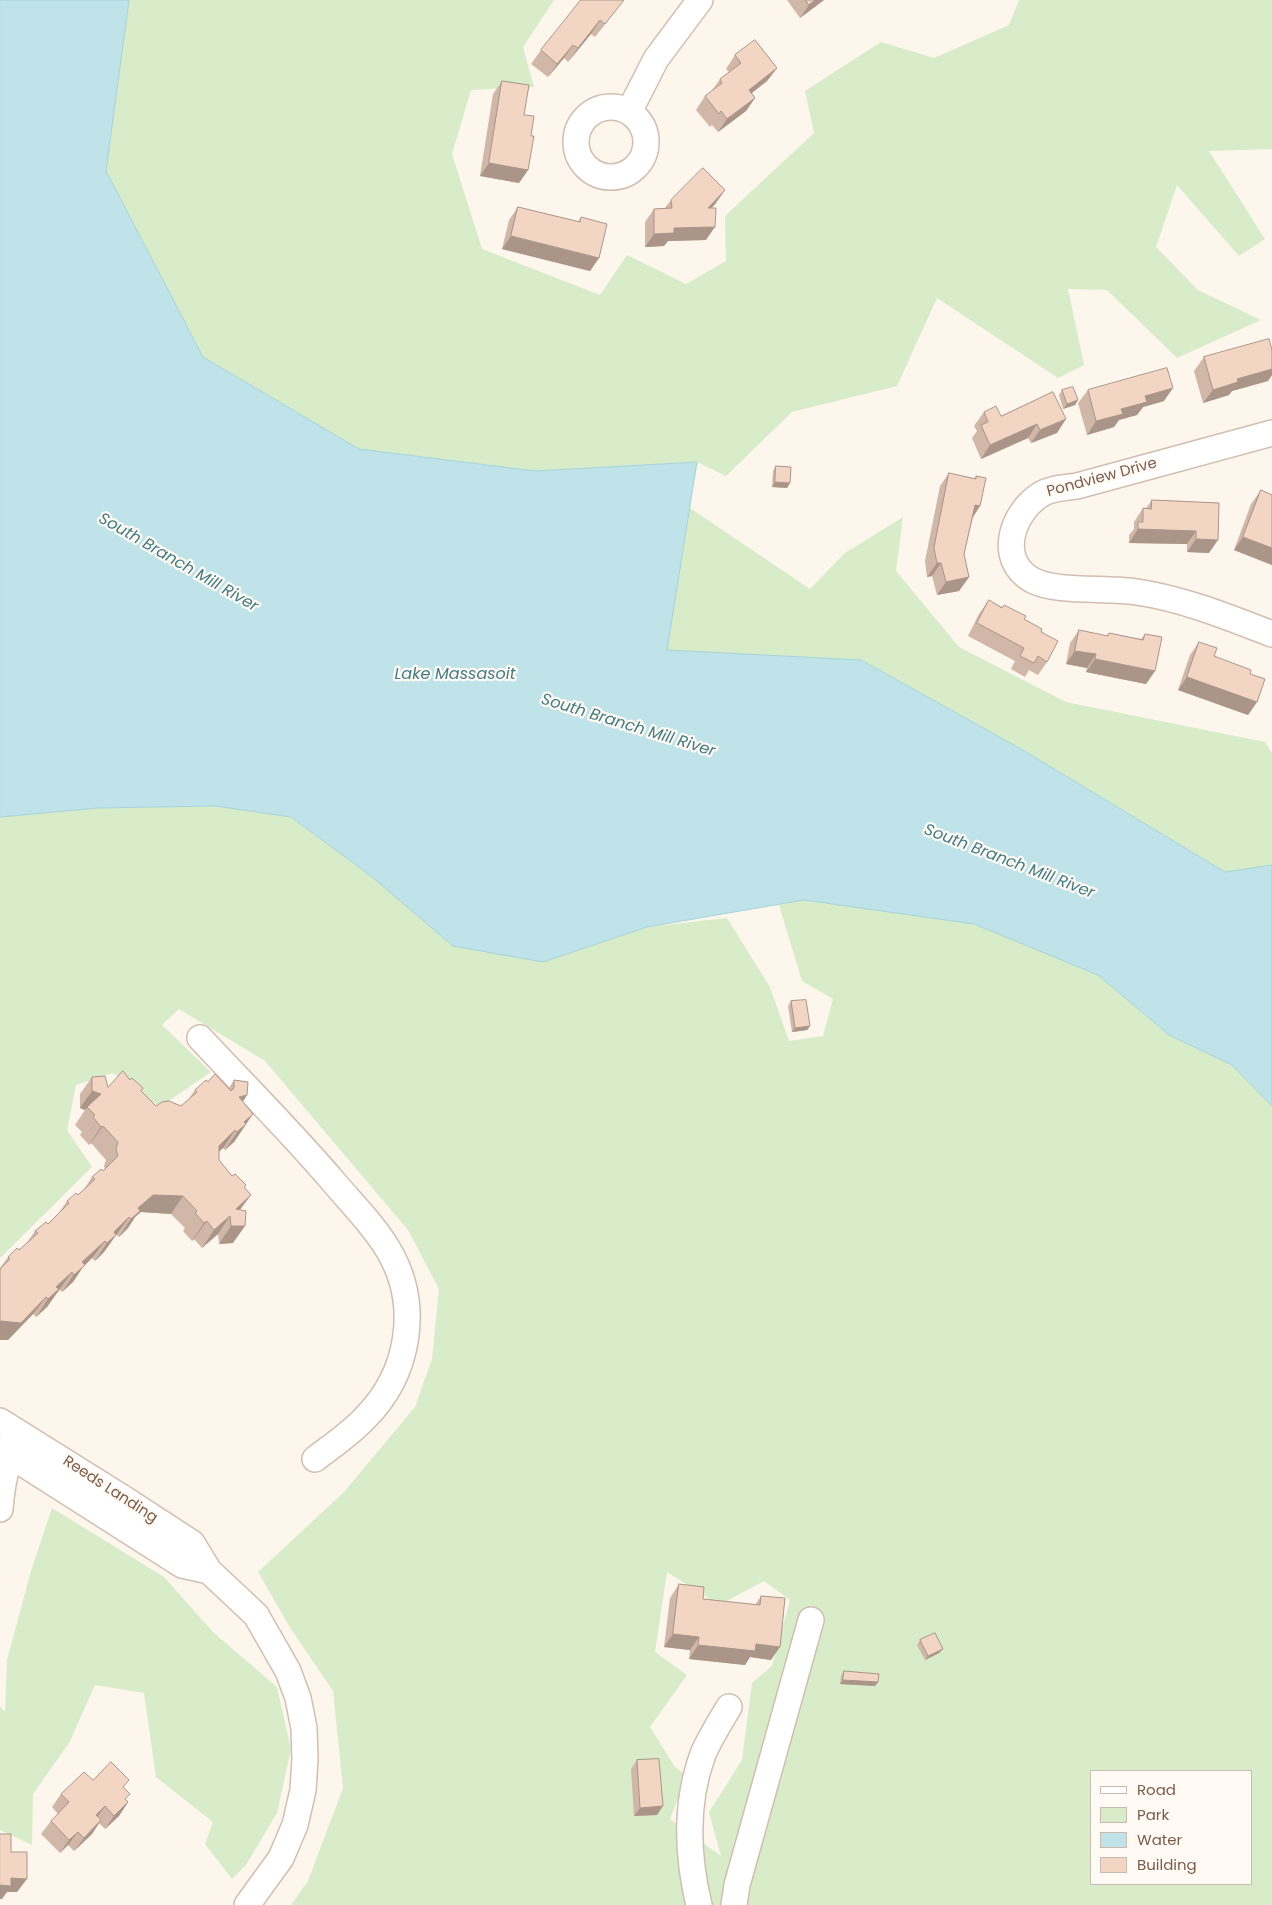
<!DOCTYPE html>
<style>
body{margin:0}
#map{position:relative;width:1272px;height:1905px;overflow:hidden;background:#fdf6ec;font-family:Poppins,sans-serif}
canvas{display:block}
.legend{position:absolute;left:1090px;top:1770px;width:162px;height:115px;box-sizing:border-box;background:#fffaf3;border:1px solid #cabbb1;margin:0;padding:6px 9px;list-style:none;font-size:15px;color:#7a5c4d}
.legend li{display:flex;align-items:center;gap:10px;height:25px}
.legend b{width:25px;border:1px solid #cabbb1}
</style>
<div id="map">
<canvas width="1272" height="1905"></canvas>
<ul class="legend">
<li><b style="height:6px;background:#fff"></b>Road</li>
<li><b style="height:14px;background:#d8ecc9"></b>Park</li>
<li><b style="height:14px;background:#bfe3e8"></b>Water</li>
<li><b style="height:14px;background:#f3d5c3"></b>Building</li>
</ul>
</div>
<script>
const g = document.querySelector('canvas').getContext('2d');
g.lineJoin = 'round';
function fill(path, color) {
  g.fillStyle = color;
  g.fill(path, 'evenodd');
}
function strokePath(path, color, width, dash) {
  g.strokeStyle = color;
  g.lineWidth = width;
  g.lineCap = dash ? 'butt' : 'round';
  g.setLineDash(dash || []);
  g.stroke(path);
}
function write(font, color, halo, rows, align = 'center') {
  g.font = font + ' Poppins,sans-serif';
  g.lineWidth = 4.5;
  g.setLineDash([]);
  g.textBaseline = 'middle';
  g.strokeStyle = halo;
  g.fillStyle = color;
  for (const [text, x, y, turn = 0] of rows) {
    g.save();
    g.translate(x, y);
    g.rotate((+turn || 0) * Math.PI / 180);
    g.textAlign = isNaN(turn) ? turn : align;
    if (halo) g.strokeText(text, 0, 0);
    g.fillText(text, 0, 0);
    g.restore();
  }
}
fill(new Path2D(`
 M 129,0 L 554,0 L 523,47 L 534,87 L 471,90 L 452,154 L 482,249 L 600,295 L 627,255 L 686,284 L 726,261 L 725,216 L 814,133 L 805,91 L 881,42 L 934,58 L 1009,25 L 1019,0 L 1272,0 L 1272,149 L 1209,151 L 1265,239 L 1239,256 L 1177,185 L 1156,247 L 1198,290 L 1261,320 L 1177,358 L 1107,290 L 1068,289 L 1084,365 L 1058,378 L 937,298 L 897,386 L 792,412 L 726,476 L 697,462 L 535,471 L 359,449 L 203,357 L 106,171 Z
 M 690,508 L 810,589 L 845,553 L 903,517 L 896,571 L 959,647 L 1066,702 L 1265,742 L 1272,753 L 1272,865 L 1225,872 L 1021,749 L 861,660 L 666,650 Z
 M 215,806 L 291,817 L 371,876 L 543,962 L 647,927 L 727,918 L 770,987 L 789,1041 L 823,1036 L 833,999 L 802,981 L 779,905 L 805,900 L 974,924 L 1098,975 L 1169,1035 L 1232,1065 L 1272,1106 L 1272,1905 L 291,1905 L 308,1881 L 343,1788 L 333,1691 L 291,1629 L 258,1572 L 344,1492 L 415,1407 L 432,1359 L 439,1289 L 408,1230 L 265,1061 L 179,1009 L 162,1025 L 211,1072 L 160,1107 L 113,1073 L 76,1085 L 67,1130 L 92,1167 L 0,1258 L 0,817 L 98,808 ZM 667,1572 L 719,1605 L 764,1581 L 790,1600 L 772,1666 L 752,1683 L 742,1760 L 709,1812 L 721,1856 L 670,1819 L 687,1776 L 675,1767 L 650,1727 L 687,1675 L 655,1652 ZM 1091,1771 L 1251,1771 L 1251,1884 L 1091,1884 Z
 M 52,1508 L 164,1577 L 214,1633 L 277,1687 L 291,1749 L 277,1813 L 246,1865 L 232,1879 L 205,1844 L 213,1822 L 156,1777 L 144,1693 L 95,1685 L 69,1743 L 33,1794 L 32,1845 L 0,1830 L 0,1706 L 5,1712 L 7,1660 L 31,1571 Z`), '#d8ecc9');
const water = new Path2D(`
 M 0,0 L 129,0 L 106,171 L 203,357 L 359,449 L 535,471 L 697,462 L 667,650 L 861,660 L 1021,749 L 1225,872 L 1272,865 L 1272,1106 L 1232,1065 L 1169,1035 L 1098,975 L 974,924 L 804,900 L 647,927 L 543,962 L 453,946 L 371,876 L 291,817 L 215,806 L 98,808 L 0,817 Z`);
fill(water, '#bfe3e8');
strokePath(water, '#a5d3da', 1);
const minor = new Path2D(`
 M576 142a35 35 0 1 1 70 0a35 35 0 1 1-70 0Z
 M 629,112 L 656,59 L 700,0
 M 1272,433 L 1077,486 C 1065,488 1050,488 1040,495 C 1011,514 997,560 1032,580 C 1056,593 1107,587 1137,592 C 1184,599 1228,617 1272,634
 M 200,1038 C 244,1085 290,1131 332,1180 C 351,1203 374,1225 389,1251 C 421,1306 409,1374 365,1418 C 350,1434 332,1446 315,1459
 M 0,1421 L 123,1498 L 192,1543 L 209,1571 L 256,1615 L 288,1671 L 298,1698 L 304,1728 L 305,1759 L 303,1790 L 295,1825 L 281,1858 L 247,1905
 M 0,1449 L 182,1565 L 209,1571
 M 0,1509 C 2,1486 5,1463 18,1444
 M 699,1905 C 687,1855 685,1803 703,1754 C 710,1738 720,1722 729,1707
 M 734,1905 L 737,1885 L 811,1620`);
strokePath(minor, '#d1beb0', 28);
strokePath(minor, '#fff', 25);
fill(new Path2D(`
 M 787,0 L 824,0 L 800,18 Z
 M 614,13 L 595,37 L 591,34 L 568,62 L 564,58 L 548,77 L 531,64 L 541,50 Z
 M 735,55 L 777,68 L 767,81 L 752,93 L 755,98 L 746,111 L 718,132 L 712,125 L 710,127 L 696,110 L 705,96 L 711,92 L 720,79 L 729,72 L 726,69 Z
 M 502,81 L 524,115 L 531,136 L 528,170 L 519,183 L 480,176 L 493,94 Z
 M 671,200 L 716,203 L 712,208 L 706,240 L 668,241 L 664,246 L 645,247 L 645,222 L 654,209 L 665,208 Z
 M 518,207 L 578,222 L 581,217 L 599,258 L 590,271 L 502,249 L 509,220 Z
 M 1272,350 L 1272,375 L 1268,381 L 1232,391 L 1229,395 L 1203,403 L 1194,371 L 1204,357 Z
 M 1062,390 L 1078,400 L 1075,405 L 1063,409 L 1059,395 Z
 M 1088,390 L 1164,401 L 1143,407 L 1137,415 L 1119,420 L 1114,427 L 1087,435 L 1078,403 Z
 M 1053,392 L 1057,433 L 1031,443 L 1028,438 L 981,459 L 972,438 L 977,431 L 974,426 L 984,412 L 1001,416 Z
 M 776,466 L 790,483 L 787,488 L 772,487 L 773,471 Z
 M 949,473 L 974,479 L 976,476 L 980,506 L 973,517 L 964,554 L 969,577 L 959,591 L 937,595 L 932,576 L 927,577 L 925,561 L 940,486 Z
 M 1261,490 L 1272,565 L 1234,550 L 1251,504 Z
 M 1152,500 L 1219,503 L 1209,553 L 1187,552 L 1187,544 L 1129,543 L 1129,535 L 1134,529 L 1134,522 L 1143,508 L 1146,508 Z
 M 989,600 L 1024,619 L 1041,632 L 1047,662 L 1038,675 L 1029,670 L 1025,677 L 1011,669 L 1015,661 L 968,636 L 979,614 Z
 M 1079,630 L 1107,636 L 1109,633 L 1141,639 L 1145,634 L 1155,671 L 1146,684 L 1086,672 L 1087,668 L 1066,664 L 1070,643 Z
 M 1199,642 L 1214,656 L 1250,674 L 1257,702 L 1248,715 L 1178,690 L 1190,655 Z
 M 791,1001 L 810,1026 L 807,1030 L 792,1032 L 788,1006 Z
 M 92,1077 L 108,1087 L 130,1080 L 143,1088 L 141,1092 L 156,1106 L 181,1106 L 188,1100 L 195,1090 L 208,1082 L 229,1088 L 234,1080 L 247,1095 L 243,1102 L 246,1124 L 234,1142 L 225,1150 L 223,1148 L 219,1152 L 219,1160 L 232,1176 L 246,1185 L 244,1187 L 251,1195 L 240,1210 L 233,1243 L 219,1244 L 218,1234 L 202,1248 L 194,1239 L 192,1241 L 183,1231 L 185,1228 L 171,1214 L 141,1212 L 135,1217 L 128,1228 L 119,1237 L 117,1235 L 116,1235 L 104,1252 L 95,1261 L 92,1258 L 83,1267 L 73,1282 L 62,1292 L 60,1290 L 56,1294 L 47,1307 L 36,1317 L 33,1314 L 8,1340 L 0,1340 L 0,1268 L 8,1257 L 19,1250 L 26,1244 L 35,1231 L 48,1224 L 58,1214 L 67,1201 L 78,1195 L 83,1191 L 92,1177 L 105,1169 L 104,1166 L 106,1160 L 91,1143 L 89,1145 L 80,1135 L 82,1132 L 75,1125 L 85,1110 L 80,1108 L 80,1094 Z
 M 679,1584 L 703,1599 L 755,1605 L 761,1596 L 771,1660 L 750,1657 L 745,1665 L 689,1659 L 690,1650 L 664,1647 L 670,1598 Z
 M 920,1640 L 939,1653 L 925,1660 L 917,1645 Z
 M 844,1671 L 878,1682 L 875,1686 L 840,1684 L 841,1676 Z
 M 637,1760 L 657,1815 L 634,1816 L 631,1769 Z
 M 93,1780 L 124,1788 L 126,1800 L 128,1802 L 119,1816 L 105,1829 L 99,1823 L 92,1834 L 74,1851 L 68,1845 L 60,1853 L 41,1834 L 51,1821 L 58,1814 L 52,1807 L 61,1794 Z`), '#d1b7a8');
fill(new Path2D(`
 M 815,0 L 824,0 L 800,18 L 809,5 Z
 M 600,20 L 591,34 L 568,62 L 578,48 Z
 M 573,45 L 564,58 L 548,77 L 557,64 Z
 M 777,68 L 767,81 L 739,103 L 749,90 Z
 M 755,98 L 746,111 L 718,132 L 727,119 Z
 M 489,163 L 528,170 L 519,183 L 480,176 Z
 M 725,190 L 716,203 L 699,221 L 708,208 Z
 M 715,227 L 706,240 L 668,241 L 664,246 L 645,247 L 654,234 L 674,228 Z
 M 511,236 L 599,258 L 590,271 L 502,249 Z
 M 1272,369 L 1272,375 L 1268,381 L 1232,391 L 1229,395 L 1203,403 L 1213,390 L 1237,379 Z
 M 1173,388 L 1164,401 L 1143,407 L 1137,415 L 1119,420 L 1114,427 L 1087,435 L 1096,421 L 1145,396 Z
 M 1078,400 L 1075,405 L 1063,409 L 1067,404 Z
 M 1066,419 L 1057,433 L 1031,443 L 1040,430 Z
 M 1037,424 L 1028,438 L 981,459 L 990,445 Z
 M 775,482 L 790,483 L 787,488 L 772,487 Z
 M 975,505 L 980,506 L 971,520 Z
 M 1138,529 L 1196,531 L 1187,544 L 1129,543 Z
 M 1243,537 L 1272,548 L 1272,565 L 1234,550 Z
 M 1196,539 L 1218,540 L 1209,553 L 1187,552 Z
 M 937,563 L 941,563 L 932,576 L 927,577 Z
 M 969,577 L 959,591 L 937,595 L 946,582 Z
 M 1075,651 L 1096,654 L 1087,668 L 1066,664 Z
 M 1095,659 L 1155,671 L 1146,684 L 1086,672 Z
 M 1187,677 L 1257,702 L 1248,715 L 1178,690 Z
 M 810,1026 L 807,1030 L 792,1032 L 795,1028 Z
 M 92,1091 L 101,1094 L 85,1110 L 80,1108 Z
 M 247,1095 L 235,1113 L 239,1097 Z
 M 253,1114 L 234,1142 L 225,1150 L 244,1122 Z
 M 103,1126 L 91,1143 L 89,1145 L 101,1127 Z
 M 235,1130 L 223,1148 L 206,1163 L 219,1146 Z
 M 153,1195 L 183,1196 L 171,1214 L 141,1212 L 135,1217 L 128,1228 L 119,1237 L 138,1208 Z
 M 251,1195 L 238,1212 L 236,1209 Z
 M 230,1216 L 218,1234 L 202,1248 L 214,1230 Z
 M 129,1217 L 104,1252 L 95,1261 L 114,1232 Z
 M 207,1221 L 194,1239 L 192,1241 L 204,1223 Z
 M 231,1226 L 245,1226 L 233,1243 L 219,1244 Z
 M 105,1241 L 92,1258 L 83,1267 L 73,1282 L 62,1292 L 82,1262 Z
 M 72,1272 L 47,1307 L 36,1317 L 56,1287 Z
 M 46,1297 L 33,1314 L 8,1340 L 0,1340 L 0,1321 Z
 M 673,1634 L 699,1637 L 690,1650 L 664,1647 Z
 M 756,1644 L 780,1647 L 771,1660 L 750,1657 L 745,1665 L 689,1659 L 698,1645 Z
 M 943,1649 L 939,1653 L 925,1660 L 928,1656 Z
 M 843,1680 L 878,1682 L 875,1686 L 840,1684 Z
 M 128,1802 L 119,1816 L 105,1829 L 114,1816 Z
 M 105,1806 L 96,1819 L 96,1815 Z
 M 663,1806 L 657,1815 L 634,1816 L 640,1808 Z
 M 101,1820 L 92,1834 L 74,1851 L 84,1838 Z
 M 78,1832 L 68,1845 L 60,1853 L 69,1840 Z
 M 11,1878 L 27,1879 L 17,1892 L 7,1892 L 2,1899 L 0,1899 L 0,1885 Z`), '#aa9588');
const building = new Path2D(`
 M 581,0 L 624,0 L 605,24 L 600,20 L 578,48 L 573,45 L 557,64 L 541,50 Z
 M 806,0 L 815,0 L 809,5 Z
 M 755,40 L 777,68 L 749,90 L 755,98 L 727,119 L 721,111 L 719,114 L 705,96 L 722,83 L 720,79 L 741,63 L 735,55 Z
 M 502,81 L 529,85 L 524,115 L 534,116 L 531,136 L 534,136 L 528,170 L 489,163 Z
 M 703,168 L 725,190 L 708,208 L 716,208 L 715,227 L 674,228 L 674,233 L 654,234 L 654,209 L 672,208 L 671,200 Z
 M 518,207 L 580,222 L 581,217 L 607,224 L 599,258 L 511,236 Z
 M 1269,339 L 1272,350 L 1272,369 L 1237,379 L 1238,382 L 1213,390 L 1204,357 Z
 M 1167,368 L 1173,388 L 1145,396 L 1147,402 L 1121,409 L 1123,414 L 1096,421 L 1088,390 Z
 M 1073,387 L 1078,400 L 1067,404 L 1062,390 Z
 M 1053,392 L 1066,419 L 1040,430 L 1037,424 L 990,445 L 981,425 L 988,422 L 984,412 L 996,406 L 1001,416 Z
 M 776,466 L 791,467 L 790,483 L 775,482 Z
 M 949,473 L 976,479 L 976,476 L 986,478 L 980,506 L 975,505 L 964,554 L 969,577 L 946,582 L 941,563 L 937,563 L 934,548 Z
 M 1261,490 L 1272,495 L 1272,548 L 1243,537 Z
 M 1152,500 L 1219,503 L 1218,540 L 1196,539 L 1196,531 L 1138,529 L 1138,522 L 1143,522 L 1143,508 L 1151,509 Z
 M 989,600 L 1002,608 L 1004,605 L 1026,616 L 1024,619 L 1042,629 L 1041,632 L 1058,641 L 1047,662 L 1038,656 L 1034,663 L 1020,656 L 1024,648 L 977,623 Z
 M 1079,630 L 1108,636 L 1109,633 L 1143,640 L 1145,634 L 1162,637 L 1155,671 L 1095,659 L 1096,654 L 1075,651 Z
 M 1199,642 L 1217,648 L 1214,656 L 1251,670 L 1250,674 L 1265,679 L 1257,702 L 1187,677 Z
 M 806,1000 L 810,1026 L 795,1028 L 791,1001 Z
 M 123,1071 L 130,1080 L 132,1078 L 143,1088 L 141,1091 L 156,1106 L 162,1102 L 169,1101 L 181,1106 L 197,1092 L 195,1090 L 206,1080 L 208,1082 L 215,1074 L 231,1091 L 234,1088 L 234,1080 L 248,1082 L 247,1095 L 239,1097 L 253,1114 L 244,1122 L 246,1124 L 237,1132 L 235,1130 L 219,1146 L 219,1160 L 232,1176 L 235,1174 L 246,1185 L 244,1187 L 251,1195 L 236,1209 L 246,1211 L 245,1226 L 231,1226 L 230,1216 L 214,1230 L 207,1221 L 204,1223 L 195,1213 L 197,1211 L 183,1196 L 153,1195 L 138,1208 L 140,1211 L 131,1219 L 129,1217 L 114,1232 L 116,1235 L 107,1243 L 105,1241 L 82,1262 L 85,1265 L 74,1275 L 72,1272 L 56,1287 L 59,1289 L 48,1299 L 46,1297 L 21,1323 L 0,1321 L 0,1269 L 10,1259 L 8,1257 L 17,1248 L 19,1250 L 38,1233 L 35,1231 L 46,1222 L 48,1224 L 69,1203 L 67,1201 L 76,1193 L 78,1195 L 95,1179 L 92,1177 L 101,1169 L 103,1171 L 118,1156 L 116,1149 L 118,1142 L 103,1126 L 101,1127 L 93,1117 L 95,1115 L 87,1107 L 101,1094 L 92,1091 L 92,1077 L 105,1076 L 108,1087 Z
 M 679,1584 L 704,1587 L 703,1599 L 760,1605 L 761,1596 L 785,1598 L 780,1647 L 756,1644 L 755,1651 L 698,1645 L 699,1637 L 673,1634 Z
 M 935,1633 L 943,1649 L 928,1656 L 920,1640 Z
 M 844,1671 L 879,1674 L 878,1682 L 843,1680 Z
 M 659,1759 L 663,1806 L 640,1808 L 637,1760 Z
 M 111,1762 L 129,1780 L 123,1787 L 130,1794 L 125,1799 L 128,1802 L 114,1816 L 105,1806 L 96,1815 L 101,1820 L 84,1838 L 78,1832 L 69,1840 L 51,1821 L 69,1802 L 61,1794 L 84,1772 L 93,1780 Z
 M 0,1834 L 11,1834 L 11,1852 L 27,1852 L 27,1879 L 11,1878 L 11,1886 L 0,1885 Z`);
fill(building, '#f3d5c3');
strokePath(building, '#aa9588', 1);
write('15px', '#7a5c4d', '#fffaf3', [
 ["Pondview Drive",1102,478,-15],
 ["Reeds Landing",110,1490,33]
]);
write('italic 16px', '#437c86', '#fffaf3', [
 ["South Branch Mill River",178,563,30],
 ["Lake Massasoit",455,675],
 ["South Branch Mill River",628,726,17],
 ["South Branch Mill River",1009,862,21]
]);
</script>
